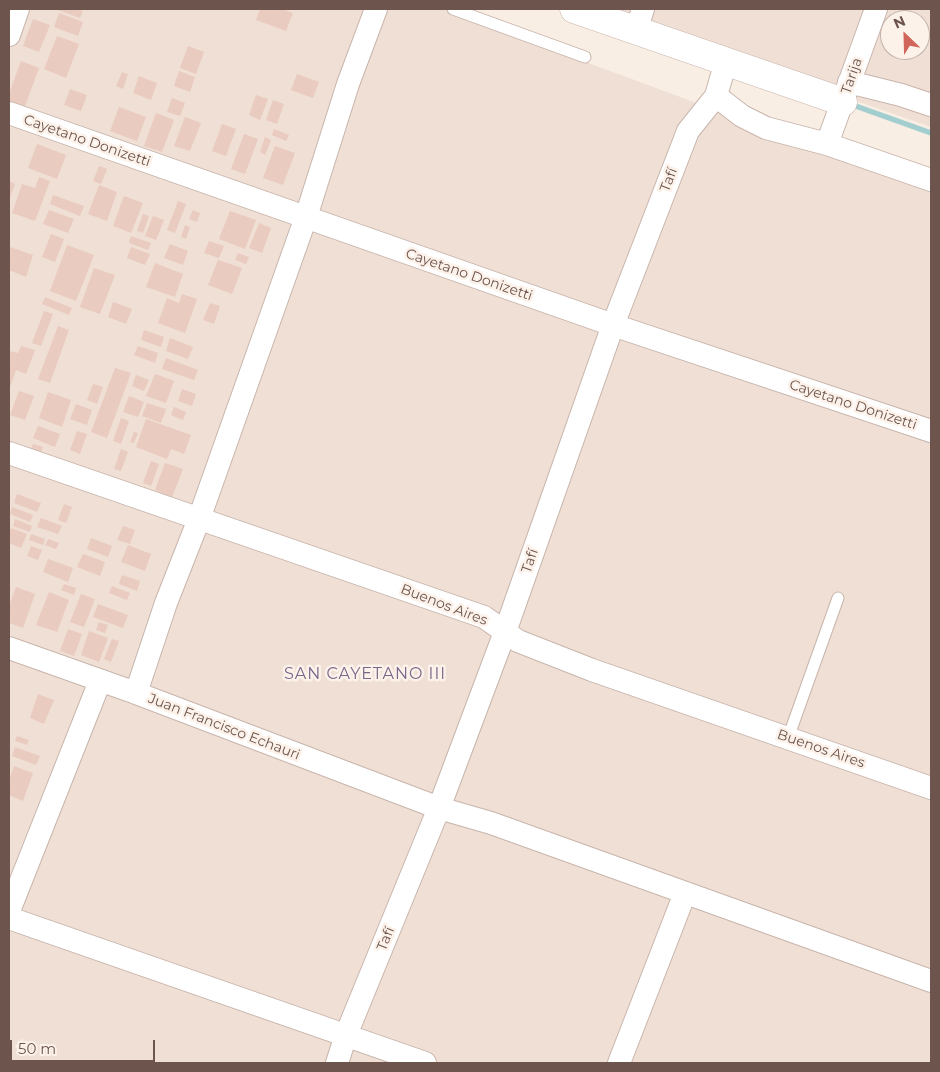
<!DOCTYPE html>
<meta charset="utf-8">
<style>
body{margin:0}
#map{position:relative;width:940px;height:1072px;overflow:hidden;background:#f9eee4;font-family:Montserrat,sans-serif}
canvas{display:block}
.frame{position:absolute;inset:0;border:10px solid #6d554d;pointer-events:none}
.north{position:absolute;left:880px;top:10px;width:50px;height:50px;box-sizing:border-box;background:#fcf2ea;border:1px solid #c3b3ab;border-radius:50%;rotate:336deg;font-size:14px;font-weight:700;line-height:20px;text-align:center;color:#6d554d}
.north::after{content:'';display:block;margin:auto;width:18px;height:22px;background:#d2655a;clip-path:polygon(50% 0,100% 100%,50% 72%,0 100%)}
.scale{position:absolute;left:10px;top:1040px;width:145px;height:22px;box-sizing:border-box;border:2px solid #6d554d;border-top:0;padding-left:6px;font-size:15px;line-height:18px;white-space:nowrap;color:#6d554d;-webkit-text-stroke:4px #fcf2ea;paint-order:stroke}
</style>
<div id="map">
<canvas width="940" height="1072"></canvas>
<div class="frame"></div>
<div class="north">N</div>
<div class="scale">50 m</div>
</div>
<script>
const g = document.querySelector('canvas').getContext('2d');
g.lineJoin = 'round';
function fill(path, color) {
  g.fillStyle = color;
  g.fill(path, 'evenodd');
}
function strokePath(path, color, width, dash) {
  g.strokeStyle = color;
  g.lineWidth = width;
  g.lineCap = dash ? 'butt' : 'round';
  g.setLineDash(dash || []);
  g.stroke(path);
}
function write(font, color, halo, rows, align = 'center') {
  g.font = font + ' Montserrat,sans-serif';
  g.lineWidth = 5;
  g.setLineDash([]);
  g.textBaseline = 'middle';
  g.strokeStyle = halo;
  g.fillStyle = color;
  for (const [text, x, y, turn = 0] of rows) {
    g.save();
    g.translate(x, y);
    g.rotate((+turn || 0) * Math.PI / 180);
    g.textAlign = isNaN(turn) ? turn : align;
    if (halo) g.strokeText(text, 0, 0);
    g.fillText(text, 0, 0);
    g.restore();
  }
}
fill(new Path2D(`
 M 9,9 L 443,9 L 931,190 L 931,1063 L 9,1063 Z
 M 594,9 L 931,9 L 931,127 ZM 890,20 L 920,20 L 920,50 L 890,50 Z`), '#efdfd4');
strokePath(new Path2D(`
 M 850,104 L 931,133`), '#a3cecf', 5.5);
fill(new Path2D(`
 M 55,9 L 76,9 L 83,11 L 80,18 Z
 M 260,9 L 282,9 L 293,13 L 286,31 L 256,20 Z
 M 59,13 L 83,22 L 78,36 L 54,27 Z
 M 33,19 L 50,25 L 39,52 L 23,46 Z
 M 57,36 L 79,44 L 66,78 L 44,69 Z
 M 188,46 L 204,52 L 196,74 L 180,68 Z
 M 21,61 L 39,68 L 24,109 L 9,103 L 9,94 Z
 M 179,71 L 195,77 L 190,92 L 174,86 Z
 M 122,72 L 128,74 L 123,89 L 116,86 Z
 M 297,74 L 319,82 L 313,98 L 291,90 Z
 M 139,76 L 157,83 L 151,100 L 133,93 Z
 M 70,89 L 87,95 L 81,111 L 64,105 Z
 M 256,95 L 268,99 L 260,120 L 249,115 Z
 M 172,98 L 185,103 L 180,116 L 167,112 Z
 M 273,100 L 284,104 L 277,124 L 266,120 Z
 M 119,107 L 146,117 L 137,141 L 110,131 Z
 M 156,113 L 174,120 L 162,152 L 144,146 Z
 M 185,117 L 201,123 L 190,151 L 174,146 Z
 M 222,124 L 236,129 L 226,156 L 212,151 Z
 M 274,129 L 289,135 L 286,141 L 272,135 Z
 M 244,134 L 258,139 L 245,174 L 231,169 Z
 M 265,137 L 271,140 L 265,155 L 260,152 Z
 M 37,144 L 66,155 L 57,179 L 28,168 Z
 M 275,146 L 295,153 L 283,185 L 263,178 Z
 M 99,166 L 107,169 L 101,184 L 93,181 Z
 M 39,177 L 50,181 L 35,221 L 12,213 L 22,184 L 35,188 Z
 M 9,181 L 15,184 L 9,200 Z
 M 99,185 L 117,192 L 107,221 L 88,214 Z
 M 53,195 L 84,206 L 80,216 L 50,204 Z
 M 124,196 L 143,203 L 131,233 L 113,226 Z
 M 178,201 L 186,204 L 175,233 L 167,230 Z
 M 49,210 L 74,219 L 68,233 L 43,224 Z
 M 193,210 L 200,213 L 197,222 L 189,219 Z
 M 230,211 L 256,220 L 245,249 L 219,239 Z
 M 143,214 L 149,216 L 143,233 L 137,231 Z
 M 153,216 L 164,220 L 156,240 L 145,236 Z
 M 259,223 L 271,228 L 262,253 L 249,248 Z
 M 185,225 L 190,227 L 186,239 L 181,237 Z
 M 51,234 L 64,239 L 55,262 L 42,257 Z
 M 131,236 L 151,243 L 148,250 L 129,243 Z
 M 209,241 L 224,246 L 219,258 L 204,253 Z
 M 170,244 L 188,251 L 183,265 L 164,258 Z
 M 67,245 L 94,255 L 76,301 L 50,291 Z
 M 10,247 L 33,255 L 26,277 L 9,270 Z
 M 131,247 L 150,254 L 145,265 L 127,258 Z
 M 238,253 L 249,257 L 246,264 L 235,260 Z
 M 218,260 L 242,268 L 232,294 L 208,285 Z
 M 155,263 L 183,274 L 175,297 L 146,287 Z
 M 94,268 L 115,275 L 100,314 L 80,307 Z
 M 182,294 L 197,299 L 185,333 L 158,323 L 167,298 L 179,303 Z
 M 45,297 L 72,308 L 69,315 L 42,304 Z
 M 113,302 L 132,309 L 126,324 L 108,317 Z
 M 210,303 L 220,306 L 214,324 L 203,320 Z
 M 44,311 L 53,314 L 41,346 L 32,343 Z
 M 58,326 L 69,330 L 50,383 L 38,379 Z
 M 144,330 L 164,337 L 161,347 L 141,340 Z
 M 170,338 L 193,347 L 188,359 L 166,351 Z
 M 21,346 L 35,350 L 26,374 L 16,370 L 9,390 L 9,351 L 18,353 Z
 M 138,346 L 158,353 L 155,363 L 134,355 Z
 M 166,358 L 198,370 L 194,380 L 162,369 Z
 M 115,368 L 131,373 L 107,438 L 91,432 Z
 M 155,374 L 174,381 L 166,403 L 146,396 Z
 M 136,375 L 149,380 L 144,391 L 132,386 Z
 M 93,384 L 103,387 L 97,404 L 87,400 Z
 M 182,389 L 196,394 L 192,406 L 178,401 Z
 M 19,391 L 34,396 L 25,420 L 10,415 Z
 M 48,392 L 71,400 L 62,427 L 39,418 Z
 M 129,396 L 144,402 L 138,417 L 123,412 Z
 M 147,403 L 166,409 L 161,423 L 142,416 Z
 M 76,404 L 92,410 L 87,425 L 70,419 Z
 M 174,407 L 186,412 L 183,420 L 171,415 Z
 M 121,418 L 129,421 L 121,444 L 113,441 Z
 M 146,419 L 191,435 L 184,454 L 171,449 L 167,459 L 136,447 Z
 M 38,426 L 60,434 L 55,447 L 33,438 Z
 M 77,431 L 87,434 L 80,454 L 70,450 Z
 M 134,432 L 138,433 L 134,443 L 130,442 Z
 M 33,444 L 43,447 L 39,457 L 29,453 Z
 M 121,449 L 128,452 L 121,471 L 114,469 Z
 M 151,461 L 159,464 L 151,486 L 143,483 Z
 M 165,463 L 183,469 L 172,497 L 155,490 Z
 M 17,494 L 41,503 L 37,512 L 14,503 Z
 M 64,504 L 72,507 L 66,523 L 58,520 Z
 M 12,507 L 33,515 L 30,522 L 10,514 Z
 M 41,518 L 62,526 L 58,534 L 37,527 Z
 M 15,519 L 32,526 L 30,532 L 13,526 Z
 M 123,526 L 135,530 L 130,544 L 117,540 Z
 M 11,528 L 27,534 L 21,548 L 9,543 L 9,534 Z
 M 31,534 L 45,539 L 43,545 L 29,540 Z
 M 91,538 L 112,546 L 108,557 L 87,549 Z
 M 48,539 L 59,543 L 56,549 L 45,545 Z
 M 128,545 L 151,554 L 145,571 L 121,562 Z
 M 31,546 L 42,550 L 38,560 L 27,556 Z
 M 83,554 L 105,562 L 100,576 L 77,567 Z
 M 48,559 L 73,568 L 68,582 L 43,572 Z
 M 122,575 L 140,581 L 137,591 L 119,584 Z
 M 64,584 L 76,588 L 74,595 L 61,590 Z
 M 112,586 L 130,593 L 127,600 L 109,593 Z
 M 16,587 L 35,594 L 23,628 L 9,623 L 9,606 Z
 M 49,592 L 69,600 L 57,632 L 36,625 Z
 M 81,594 L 95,599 L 84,627 L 70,622 Z
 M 98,604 L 128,615 L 123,628 L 93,617 Z
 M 99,622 L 108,625 L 105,633 L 96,630 Z
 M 68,629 L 82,634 L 74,656 L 60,651 Z
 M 89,631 L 108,638 L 99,662 L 81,655 Z
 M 112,639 L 119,641 L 111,662 L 104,659 Z
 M 38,694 L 54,700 L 44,724 L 30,718 Z
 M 17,736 L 29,740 L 27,745 L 15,741 Z
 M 15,747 L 40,756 L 36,765 L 12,756 Z
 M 14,766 L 33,773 L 23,801 L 9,795 L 9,780 Z`), '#eacbc0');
const service = new Path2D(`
 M 453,9 L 585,57
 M 788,738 L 838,598`);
const minor = new Path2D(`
 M 636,31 L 643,9
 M 9,35 L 18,9
 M 849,82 L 901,95 L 931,105
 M 716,96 L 742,116 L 766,128 L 827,144 L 931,180
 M 9,113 L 613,325 L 931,431
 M 827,144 L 876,9
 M 9,453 L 484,617 L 518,641 L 592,670 L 931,788
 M 9,648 L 136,693 L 439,808 L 491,823 L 931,981
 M 136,693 L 166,603 L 199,519 L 306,217 L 348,84 L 376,9
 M 9,911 L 100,681
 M 9,918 L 425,1063
 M 337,1063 L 346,1035 L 439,808 L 505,632 L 613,325 L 688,131 L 716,96 L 726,61
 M 619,1063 L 685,893`);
const tertiary = new Path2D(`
 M 574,9 L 843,102`);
strokePath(service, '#c8b5ac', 13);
strokePath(minor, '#c8b5ac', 24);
strokePath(tertiary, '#c8b5ac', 29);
strokePath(service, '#fff', 11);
strokePath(minor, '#fff', 22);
strokePath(tertiary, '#fff', 28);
write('14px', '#6d554d', '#fcf2ea', [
 ["Tarija",852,76,-71],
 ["Cayetano Donizetti",87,141,19],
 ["Tafí",669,180,-69],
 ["Cayetano Donizetti",469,275,19],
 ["Cayetano Donizetti",853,405,18],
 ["Tafí",530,561,-71],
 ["Buenos Aires",444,605,21],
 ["Juan Francisco Echauri",224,727,21],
 ["Buenos Aires",821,749,19],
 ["Tafí",386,939,-68]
]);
g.letterSpacing = '1px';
write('16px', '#79668a', '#fcf2ea', [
 ["SAN CAYETANO III",365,674]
]);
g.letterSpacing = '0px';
</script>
